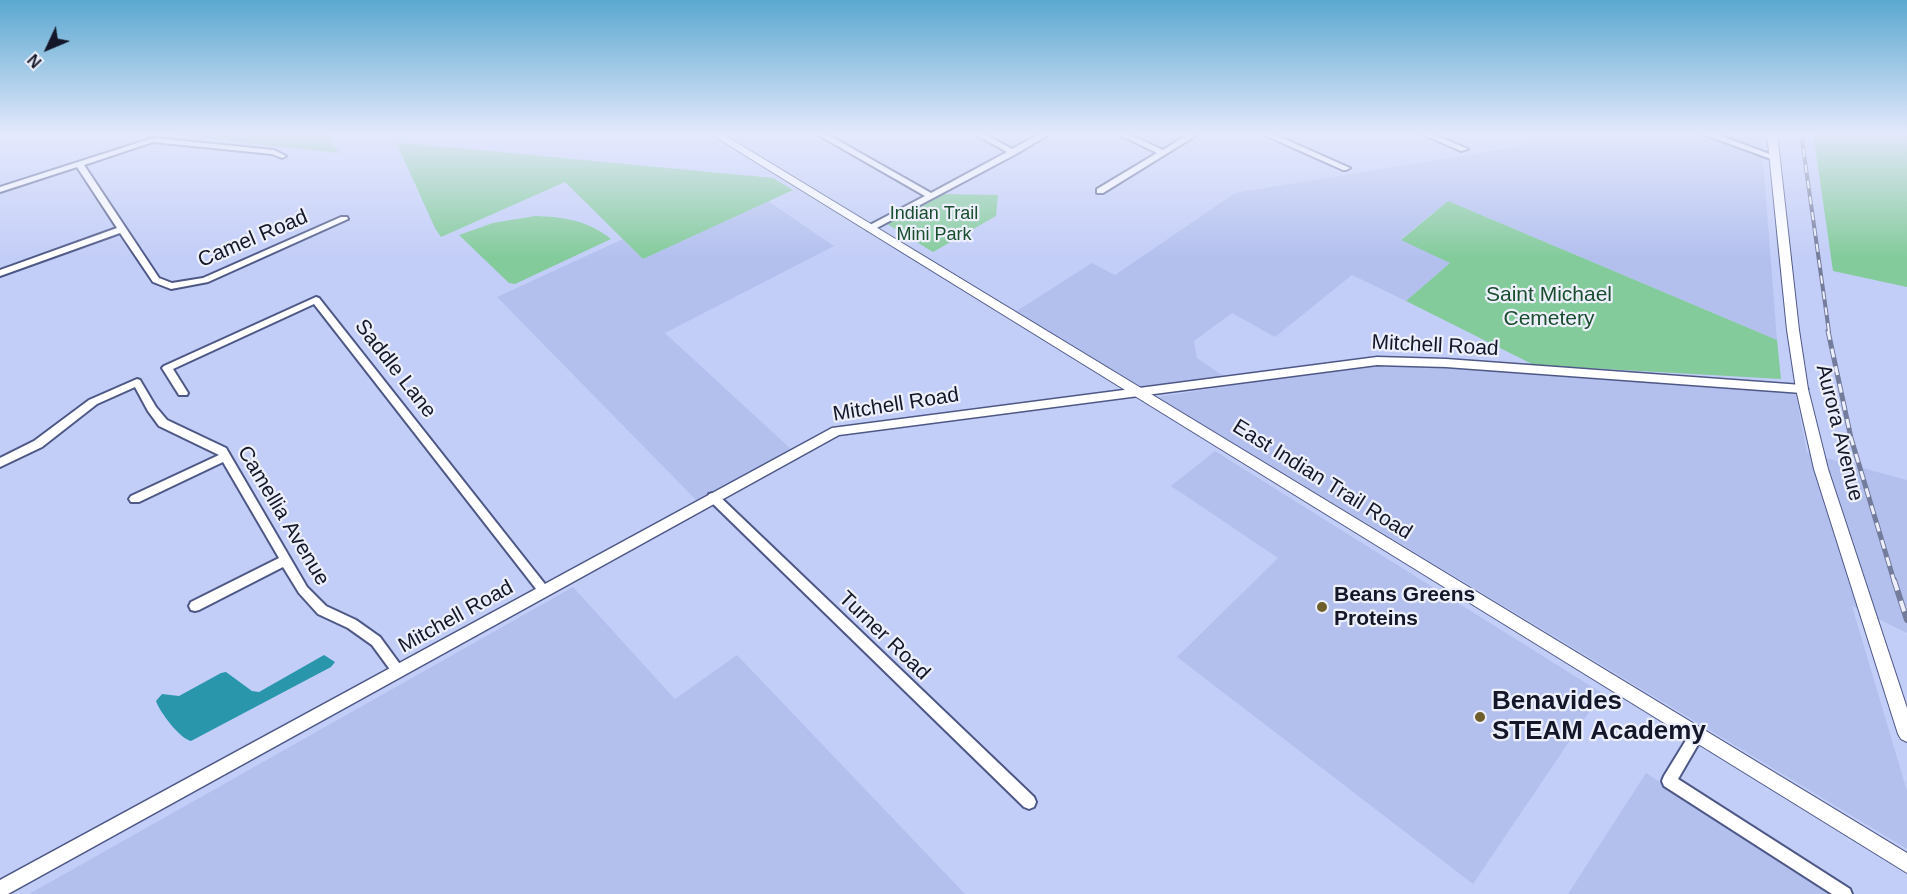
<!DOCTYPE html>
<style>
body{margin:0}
#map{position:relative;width:1907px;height:894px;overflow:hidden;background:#c3cef8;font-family:Helvetica,sans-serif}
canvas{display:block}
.north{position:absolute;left:18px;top:18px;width:60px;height:60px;-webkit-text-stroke:4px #edf0fb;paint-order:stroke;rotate:226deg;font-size:16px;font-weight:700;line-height:24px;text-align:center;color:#131729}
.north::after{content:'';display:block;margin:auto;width:21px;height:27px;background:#131729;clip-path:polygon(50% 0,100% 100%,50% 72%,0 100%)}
</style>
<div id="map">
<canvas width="1907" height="894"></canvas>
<div class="north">N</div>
</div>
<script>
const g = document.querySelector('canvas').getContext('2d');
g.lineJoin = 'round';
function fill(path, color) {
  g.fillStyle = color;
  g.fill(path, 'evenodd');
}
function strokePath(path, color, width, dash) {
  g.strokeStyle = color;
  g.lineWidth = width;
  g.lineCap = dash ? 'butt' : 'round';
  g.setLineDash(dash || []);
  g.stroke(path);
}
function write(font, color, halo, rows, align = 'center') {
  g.font = font + ' Helvetica,sans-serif';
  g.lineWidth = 4.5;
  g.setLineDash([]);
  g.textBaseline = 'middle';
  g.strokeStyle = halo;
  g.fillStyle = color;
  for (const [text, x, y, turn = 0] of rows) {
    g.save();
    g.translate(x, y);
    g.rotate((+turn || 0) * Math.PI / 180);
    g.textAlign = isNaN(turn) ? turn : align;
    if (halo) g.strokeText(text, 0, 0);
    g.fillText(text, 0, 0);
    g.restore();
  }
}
fill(new Path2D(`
 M 1543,133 L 1761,133 L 1777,340 L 1448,201 L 1401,239 L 1450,263 L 1406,301 L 1352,275 L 1275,337 L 1232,313 L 1194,341 L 1197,358 L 1225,377 L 1139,388 L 1015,312 L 1092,263 L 1115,275 L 1235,193 L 1529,145 Z
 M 768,201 L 834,246 L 665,333 L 792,450 L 697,501 L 497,297 L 623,239 L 643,259 Z
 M 1373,364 L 1453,366 L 1795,389 L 1807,453 L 1907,480 L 1907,633 L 1852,606 L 1907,791 L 1907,849 L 1157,397 Z
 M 1215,451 L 1602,693 L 1473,884 L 1177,657 L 1278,558 L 1171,486 Z
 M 573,587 L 675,699 L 737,655 L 965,894 L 29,894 Z
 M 1646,773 L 1834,894 L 1568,894 Z`), '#b3c0ee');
fill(new Path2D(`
 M 155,133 L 326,133 L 339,153 L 156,133 Z
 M 1813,133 L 1907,133 L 1907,287 L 1833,271 Z
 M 396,142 L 773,178 L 793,190 L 643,259 L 565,182 L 441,237 L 435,228 Z
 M 941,194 L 998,195 L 996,216 L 933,252 L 887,224 Z
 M 1448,201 L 1777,340 L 1781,379 L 1534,365 L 1406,301 L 1450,263 L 1401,240 Z
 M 535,216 C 564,217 587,220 611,239 L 515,284 L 509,283 L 459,235 L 493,223 Z`), '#83cb9a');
fill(new Path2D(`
 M 324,655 L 335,662 L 331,667 L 191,741 C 180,739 159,711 156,701 L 162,694 L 179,696 L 221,673 L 226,672 L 252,691 L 259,692 Z`), '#2996ab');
const minor = new Path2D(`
 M 815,133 L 825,133 L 931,193 L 1007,152 L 973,133 L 983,133 L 1012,149 L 1041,133 L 1051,133 L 1016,154 L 871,231 L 868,230 L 868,226 L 925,196 Z
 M 1116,133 L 1126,133 L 1163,150 L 1190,133 L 1200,133 L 1103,193 L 1097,193 L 1097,189 L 1157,153 Z
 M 1260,133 L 1271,133 L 1350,168 L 1346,170 L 1343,170 Z
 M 1419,133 L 1430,133 L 1468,149 L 1461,151 Z
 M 1700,133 L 1712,133 L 1778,157 L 1771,159 Z
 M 153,138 L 274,150 L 286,156 L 282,158 L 272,154 L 153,142 L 84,165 L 159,278 L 172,283 L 203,278 L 341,217 L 347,217 L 348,219 L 208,282 L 171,289 L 153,282 L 120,233 L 0,276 L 0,270 L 117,228 L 77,167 L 0,192 L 0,187 Z
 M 316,297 L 319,298 L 548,588 L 550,591 L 548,594 L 544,596 L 540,594 L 314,304 L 173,369 L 188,393 L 187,395 L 179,395 L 162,368 L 164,366 Z
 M 137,379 L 140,380 L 156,407 L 167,420 L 226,448 L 307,587 L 326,606 L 356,620 L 380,637 L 402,667 L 404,671 L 402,675 L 398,677 L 394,675 L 372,645 L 348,628 L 318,614 L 299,593 L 283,567 L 199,610 L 195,611 L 191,610 L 189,606 L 191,602 L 279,558 L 223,462 L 139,502 L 131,502 L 129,499 L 131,496 L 219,455 L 159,426 L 148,411 L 135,387 L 97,404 L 42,447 L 0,467 L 0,458 L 34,441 L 89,400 Z
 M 713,493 L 717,494 L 1034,797 L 1036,802 L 1034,807 L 1029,809 L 1024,807 L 709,500 L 708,497 L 709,494 Z
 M 1696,730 L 1701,732 L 1703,736 L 1678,779 L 1850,889 L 1852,894 L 1832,894 L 1664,786 L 1662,781 L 1664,776 L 1691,732 Z`);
const tertiary = new Path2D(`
 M 1377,357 L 1446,359 L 1802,385 L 1808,389 L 1802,393 L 1446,367 L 1377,365 L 839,435 L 8,894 L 0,894 L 0,880 L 832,428 Z`);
const secondary = new Path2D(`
 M 709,133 L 721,133 L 1907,853 L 1907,873 Z
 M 1767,133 L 1777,133 L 1799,330 L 1808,389 L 1828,469 L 1907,708 L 1907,742 L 1901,739 L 1898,734 L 1814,469 L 1796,389 L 1787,330 Z`);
strokePath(minor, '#4e5886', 4);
strokePath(tertiary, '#4e5886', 3);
strokePath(secondary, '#4e5886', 2);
fill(minor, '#fff');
fill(tertiary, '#fff');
fill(secondary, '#fff');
const railFar2 = new Path2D(`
 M 1801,133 L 1829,332`);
const railFar1 = new Path2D(`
 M 1828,331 L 1851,438 L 1894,581`);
const rail = new Path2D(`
 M 1894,580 L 1907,620`);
strokePath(railFar2, '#747c9b', 4);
strokePath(railFar1, '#747c9b', 5);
strokePath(rail, '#747c9b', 6);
strokePath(railFar2, '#edf0fb', 2, [8]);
strokePath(railFar1, '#edf0fb', 3, [9]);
strokePath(rail, '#edf0fb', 4, [11]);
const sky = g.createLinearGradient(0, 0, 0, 258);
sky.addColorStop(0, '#5ba8d0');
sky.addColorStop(0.52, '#e4e9fc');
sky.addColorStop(1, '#e4e9fc00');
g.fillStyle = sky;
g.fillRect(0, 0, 1907, 258);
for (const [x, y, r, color] of [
 [1322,607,6,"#6d5e2b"],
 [1480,717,6,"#6d5e2b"]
]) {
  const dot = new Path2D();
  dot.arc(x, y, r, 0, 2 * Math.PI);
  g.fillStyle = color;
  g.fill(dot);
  strokePath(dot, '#edf0fb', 2);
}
write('18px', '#194d2d', '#edf0fb', [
 ["Indian Trail",934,214],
 ["Mini Park",934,235]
]);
write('21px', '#131729', '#edf0fb', [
 ["Camel Road",253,239,-23],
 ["Mitchell Road",1435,346,3],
 ["Saddle Lane",395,369,52],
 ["Mitchell Road",896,405,-9],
 ["Aurora Avenue",1839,433,76],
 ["East Indian Trail Road",1322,480,32],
 ["Camellia Avenue",283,516,59],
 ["Mitchell Road",456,617,-29],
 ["Turner Road",884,636,44]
]);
write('21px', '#194d2d', '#edf0fb', [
 ["Saint Michael",1549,295],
 ["Cemetery",1549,319]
]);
write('bold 21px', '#131729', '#edf0fb', [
 ["Beans Greens",1334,595],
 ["Proteins",1334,619]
], 'left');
write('bold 26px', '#131729', '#edf0fb', [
 ["Benavides",1492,702],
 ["STEAM Academy",1492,732]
], 'left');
</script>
